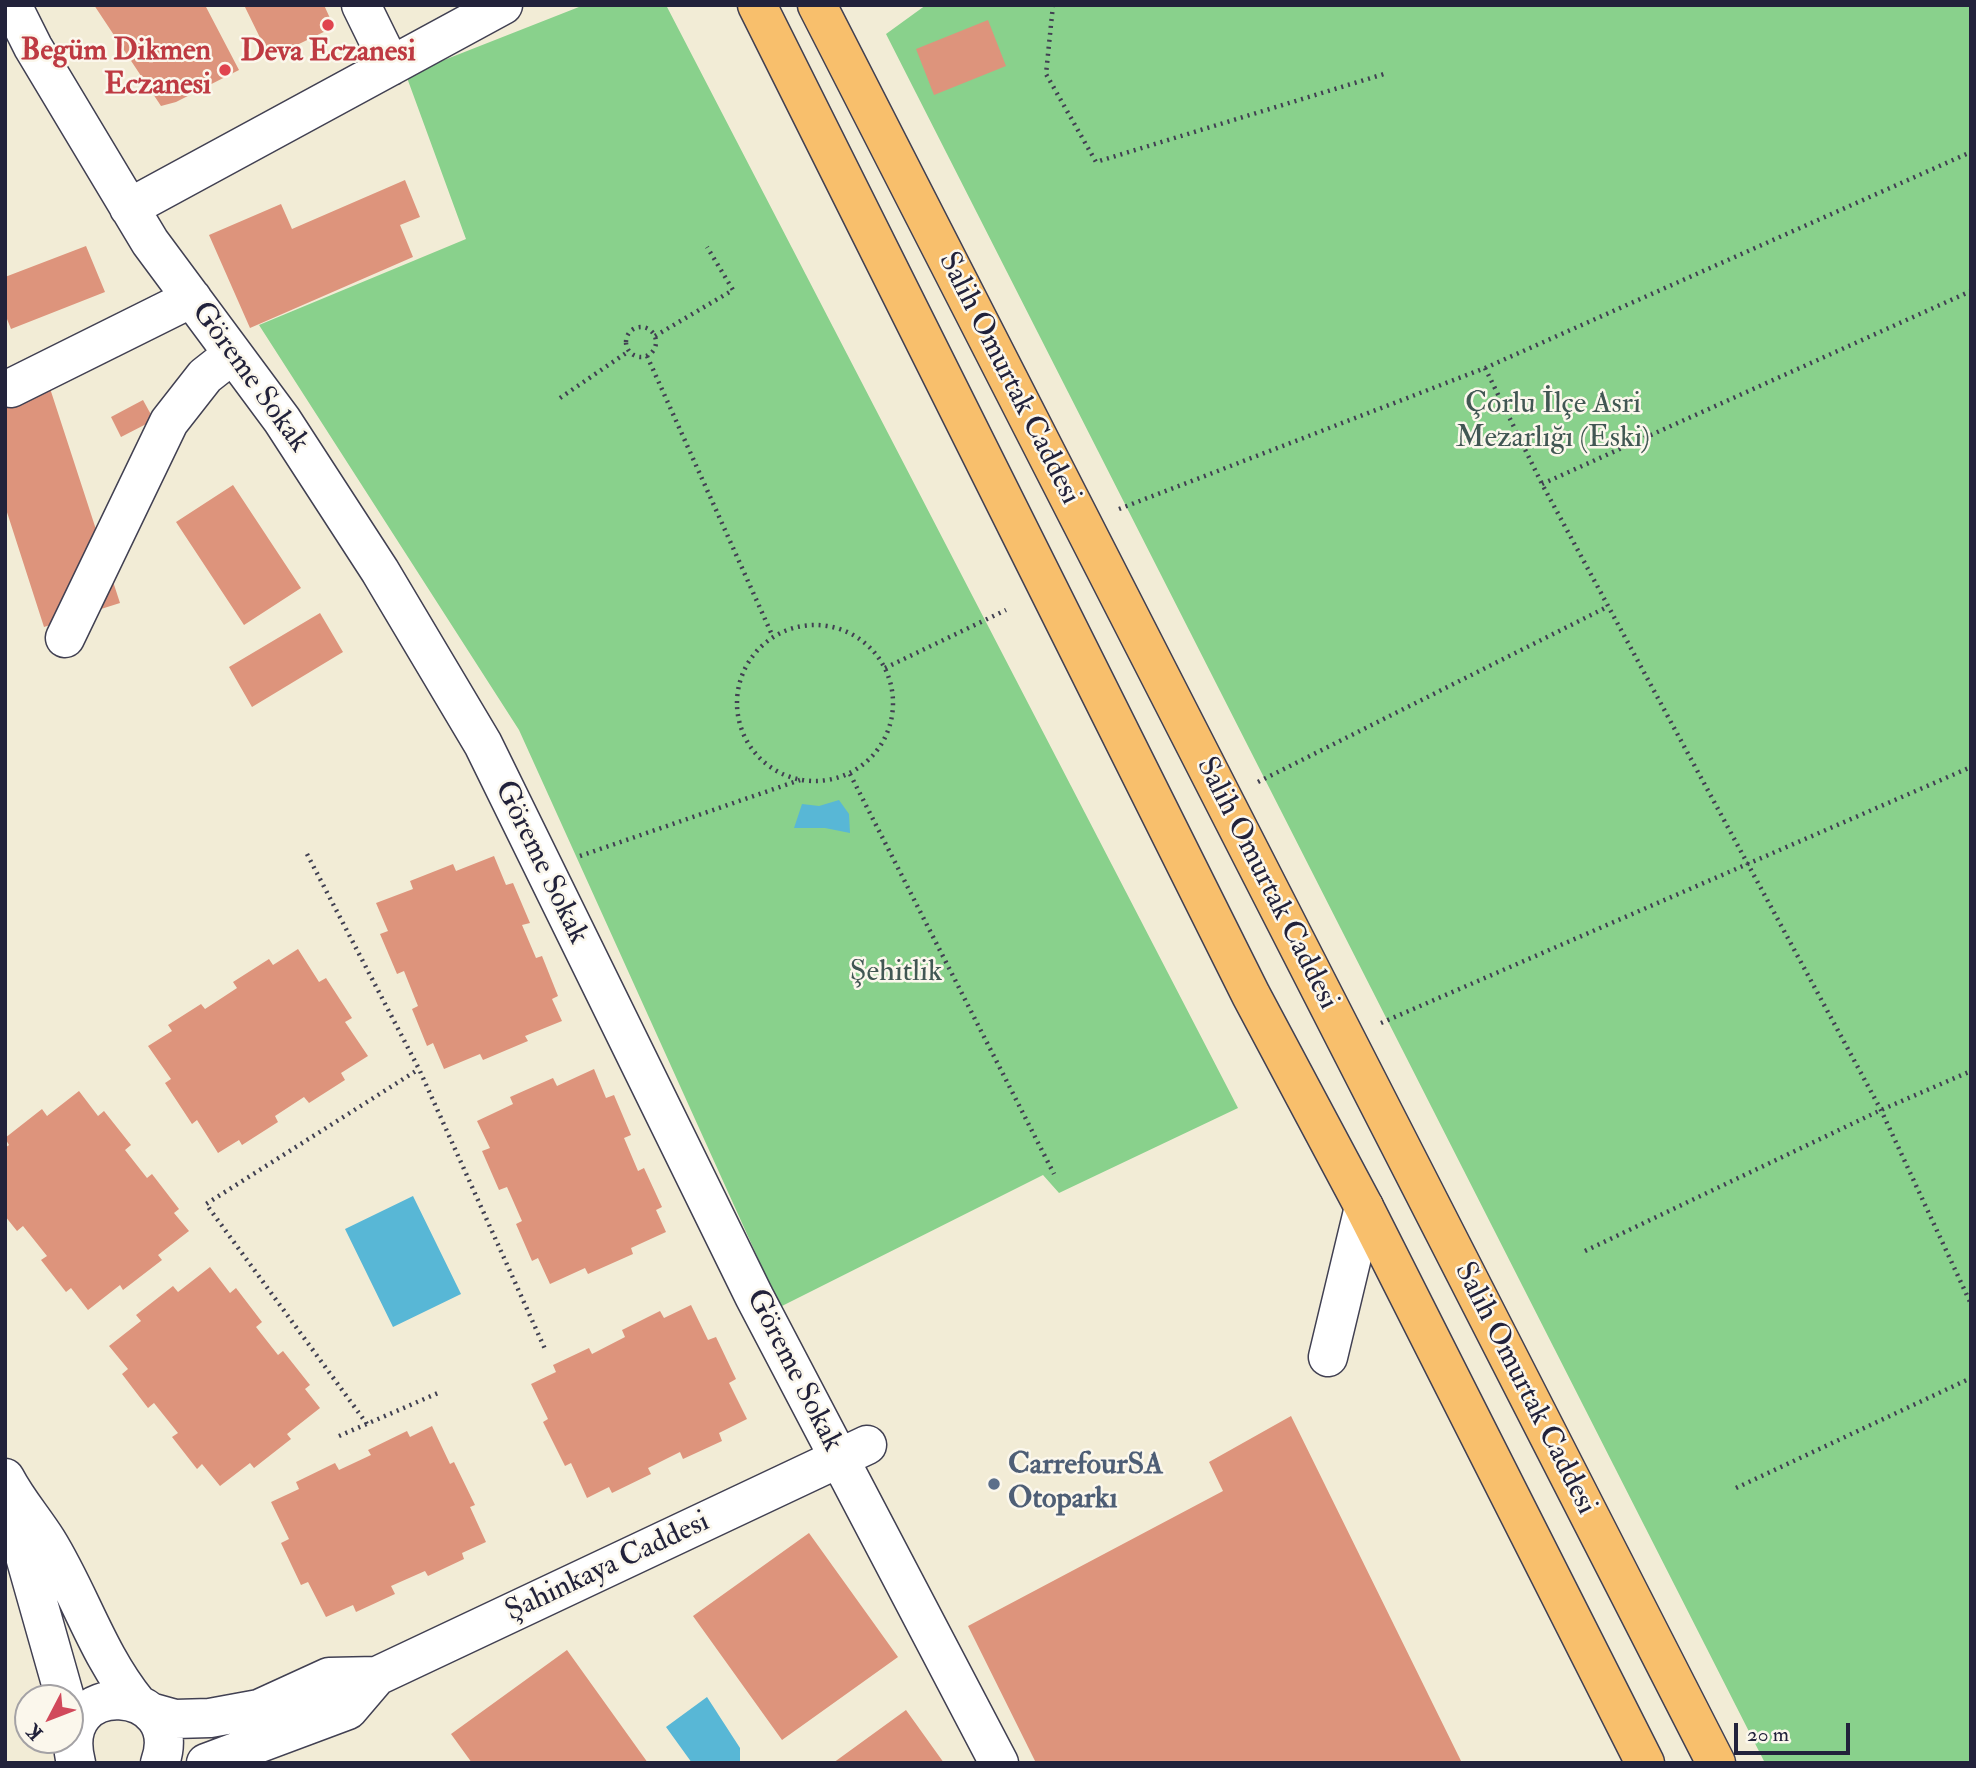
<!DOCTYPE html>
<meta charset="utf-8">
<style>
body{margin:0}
#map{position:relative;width:1976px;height:1768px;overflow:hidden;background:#f2ecd6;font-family:"IM FELL Double Pica",serif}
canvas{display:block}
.frame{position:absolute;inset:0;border:7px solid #22223b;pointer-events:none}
.north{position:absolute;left:14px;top:1684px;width:70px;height:70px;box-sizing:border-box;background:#fbf7ec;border:2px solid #a4a2a5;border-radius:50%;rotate:228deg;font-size:19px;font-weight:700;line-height:28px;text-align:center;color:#22223b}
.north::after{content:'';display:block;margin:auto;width:24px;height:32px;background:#d1495b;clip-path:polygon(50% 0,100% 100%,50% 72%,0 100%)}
.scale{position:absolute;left:1734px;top:1723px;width:116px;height:32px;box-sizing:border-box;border:4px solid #22223b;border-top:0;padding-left:9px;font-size:21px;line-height:24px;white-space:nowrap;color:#22223b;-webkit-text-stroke:5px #fbf7ec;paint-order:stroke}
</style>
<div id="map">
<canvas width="1976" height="1768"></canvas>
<div class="frame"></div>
<div class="north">K</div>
<div class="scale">20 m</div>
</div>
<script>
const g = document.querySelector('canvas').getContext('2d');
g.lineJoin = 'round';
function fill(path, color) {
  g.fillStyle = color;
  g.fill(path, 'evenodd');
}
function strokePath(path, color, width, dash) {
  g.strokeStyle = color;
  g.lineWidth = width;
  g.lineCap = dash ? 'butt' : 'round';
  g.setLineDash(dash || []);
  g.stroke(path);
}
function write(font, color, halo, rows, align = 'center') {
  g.font = font + ' "IM FELL Double Pica",serif';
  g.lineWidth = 5;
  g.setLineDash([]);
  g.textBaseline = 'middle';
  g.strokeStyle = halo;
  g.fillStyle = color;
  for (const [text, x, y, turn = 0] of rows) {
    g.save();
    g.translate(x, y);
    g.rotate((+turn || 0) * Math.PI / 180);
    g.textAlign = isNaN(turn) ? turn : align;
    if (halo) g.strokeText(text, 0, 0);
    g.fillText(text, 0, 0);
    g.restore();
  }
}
fill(new Path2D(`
 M 584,5 L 666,5 L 1238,1108 L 1059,1193 L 1043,1175 L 780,1307 L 519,730 L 259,325 L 466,239 L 406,75 Z
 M 926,5 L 1971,5 L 1971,1763 L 1765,1763 L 886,34 Z`), '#89d18c');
fill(new Path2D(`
 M 839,800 L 849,814 L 850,833 L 825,828 L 794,828 L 802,804 L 819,806 Z
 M 413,1196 L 461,1294 L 393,1327 L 345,1229 Z
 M 707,1697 L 740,1748 L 740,1763 L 692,1763 L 666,1727 Z`), '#58b7d6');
fill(new Path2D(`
 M 94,5 L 205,5 L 239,70 L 176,102 L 161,106 Z
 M 244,5 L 324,5 L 334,27 L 270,58 Z
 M 988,20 L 1006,66 L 934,95 L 916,49 Z
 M 405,180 L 420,217 L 400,225 L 413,257 L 250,328 L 209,235 L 281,204 L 292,229 Z
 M 86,246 L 105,292 L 11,329 L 5,314 L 5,277 Z
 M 44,370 L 120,603 L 44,627 L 5,506 L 5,382 Z
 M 143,400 L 154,420 L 121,437 L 111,417 Z
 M 233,485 L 301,588 L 244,625 L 176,522 Z
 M 320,613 L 343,652 L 252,707 L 229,667 Z
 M 494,856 L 506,885 L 513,883 L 530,923 L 522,925 L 536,958 L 542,956 L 558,996 L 552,999 L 562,1021 L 525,1036 L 528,1041 L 483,1060 L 480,1054 L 444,1069 L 433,1043 L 427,1046 L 412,1009 L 418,1006 L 404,971 L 397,974 L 380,934 L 388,931 L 376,903 L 413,889 L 410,881 L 453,864 L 456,871 Z
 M 298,949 L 319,982 L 326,978 L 352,1018 L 345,1022 L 368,1056 L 341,1073 L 345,1080 L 309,1103 L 304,1097 L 275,1116 L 278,1122 L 242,1145 L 239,1140 L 218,1153 L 197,1120 L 192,1124 L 165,1083 L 171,1079 L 148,1046 L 172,1031 L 168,1025 L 201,1004 L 205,1009 L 237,988 L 233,982 L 269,959 L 273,965 Z
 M 594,1069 L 606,1098 L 614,1095 L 631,1135 L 624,1138 L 638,1171 L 644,1168 L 662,1207 L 656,1210 L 666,1232 L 631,1248 L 633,1254 L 588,1274 L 585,1268 L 550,1284 L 538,1258 L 532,1261 L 516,1224 L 522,1221 L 507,1187 L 499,1190 L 482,1151 L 490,1148 L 477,1121 L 513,1104 L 510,1097 L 553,1078 L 557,1086 Z
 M 79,1091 L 98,1116 L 104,1111 L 131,1145 L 125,1150 L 147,1178 L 152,1174 L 179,1209 L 174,1213 L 189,1231 L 158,1255 L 162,1260 L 123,1290 L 120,1285 L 88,1310 L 71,1288 L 66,1292 L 41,1260 L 47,1256 L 23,1226 L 17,1231 L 5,1216 L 5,1148 L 9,1145 L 5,1138 L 42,1109 L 47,1116 Z
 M 210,1267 L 230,1293 L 236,1288 L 262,1322 L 256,1327 L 278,1355 L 283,1351 L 310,1385 L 305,1389 L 320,1408 L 287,1434 L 291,1439 L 254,1468 L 250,1463 L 220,1486 L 202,1464 L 197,1469 L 172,1437 L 178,1433 L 154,1403 L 148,1408 L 122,1374 L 128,1369 L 109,1346 L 141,1321 L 136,1315 L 173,1286 L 178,1292 Z
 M 691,1305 L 708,1340 L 716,1337 L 736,1379 L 729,1383 L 747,1419 L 719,1433 L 722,1441 L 683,1459 L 680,1452 L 648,1468 L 651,1474 L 612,1493 L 609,1487 L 587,1498 L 571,1463 L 565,1466 L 543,1422 L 548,1419 L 531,1384 L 556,1372 L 553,1365 L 589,1348 L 592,1354 L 625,1337 L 622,1330 L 660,1311 L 664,1318 Z
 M 1291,1416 L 1462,1763 L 1036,1763 L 968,1626 L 1223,1491 L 1209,1462 Z
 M 432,1426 L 450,1464 L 454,1462 L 475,1505 L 470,1507 L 486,1542 L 462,1553 L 464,1559 L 428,1576 L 425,1571 L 391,1586 L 395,1594 L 356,1612 L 353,1605 L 326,1617 L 308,1582 L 301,1585 L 281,1543 L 289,1539 L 271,1502 L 299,1489 L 296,1482 L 335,1463 L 339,1470 L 371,1455 L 368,1450 L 407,1431 L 410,1437 Z
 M 809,1533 L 898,1657 L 782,1740 L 693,1616 Z
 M 567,1650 L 648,1763 L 472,1763 L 451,1734 Z
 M 906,1710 L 944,1763 L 833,1763 Z`), '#dd947c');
const minor = new Path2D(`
 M 12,5 L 33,47 L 150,242 L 282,420 L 380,571 L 483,744 L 754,1296 L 999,1763
 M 361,5 L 391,66
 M 129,208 L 503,5
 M 11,388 L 192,298
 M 65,638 L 169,422 L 205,376 L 233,354
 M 1328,1357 L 1364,1207
 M 5,1478 C 17,1501 33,1519 47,1541 C 80,1594 97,1654 137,1703
 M 16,1505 L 22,1546 L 65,1698
 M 150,1712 L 175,1719 L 210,1718 L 259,1709 L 329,1677 L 377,1676
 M 76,1763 C 53,1674 188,1685 160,1763
 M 206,1763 L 348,1710 L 377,1676 L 867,1445`);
const major = new Path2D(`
 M 757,5 L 1251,995 L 1364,1207 L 1645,1763
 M 817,5 L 1716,1763`);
strokePath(minor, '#414052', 41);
strokePath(major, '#414052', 41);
strokePath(new Path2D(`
 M 1053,5 L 1046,74 L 1096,162 L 1384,74
 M626 342a15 15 0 1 1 30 0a15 15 0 1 1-30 0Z
 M 655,336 L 733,290 L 707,247
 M 647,356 L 773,637
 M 1485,368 L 1542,484 L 1881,1110 L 1971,1304
 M 560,398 L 629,351
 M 1542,484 L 1971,291
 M 1119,509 L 1485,368 L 1971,152
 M737 703a78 78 0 1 1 156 0a78 78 0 1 1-156 0Z
 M 885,668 L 1006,610
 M 850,774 L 1054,1174
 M 1258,782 L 1607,607
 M 307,854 L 419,1069 L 545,1349
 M 580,856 L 800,780
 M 1381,1023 L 1971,767
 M 1585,1251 L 1881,1110 L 1971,1071
 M 367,1424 L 206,1204 L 419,1069
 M 339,1436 L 438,1393
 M 1736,1488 L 1971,1378`), '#414052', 4.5, [2, 5]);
strokePath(minor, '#fff', 38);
strokePath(major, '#f8bf6c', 38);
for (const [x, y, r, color] of [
 [328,25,7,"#e0444e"],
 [225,70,7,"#e0444e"],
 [994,1484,7,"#5c6f8a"]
]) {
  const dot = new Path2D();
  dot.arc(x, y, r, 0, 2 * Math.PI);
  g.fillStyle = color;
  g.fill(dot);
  strokePath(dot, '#fbf7ec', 2.5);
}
write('bold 30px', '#be3a42', '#fbf7ec', [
 ["Begüm Dikmen",211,53],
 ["Eczanesi",211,87],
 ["Deva Eczanesi",328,54,"center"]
], 'right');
write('30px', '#22223b', '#fbf7ec', [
 ["Göreme Sokak",249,378,54],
 ["Salih Omurtak Caddesi",1008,379,63],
 ["Göreme Sokak",540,863,64],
 ["Salih Omurtak Caddesi",1266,884,63],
 ["Göreme Sokak",793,1371,63],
 ["Salih Omurtak Caddesi",1524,1389,63],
 ["Şahinkaya Caddesi",608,1568,-25]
]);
write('30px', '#415753', '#fbf7ec', [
 ["Çorlu İlçe Asri",1553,406],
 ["Mezarlığı (Eski)",1553,440],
 ["Şehitlik",896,974]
]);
write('bold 30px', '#4e5e75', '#fbf7ec', [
 ["CarrefourSA",1008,1467],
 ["Otoparkı",1008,1501]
], 'left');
</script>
